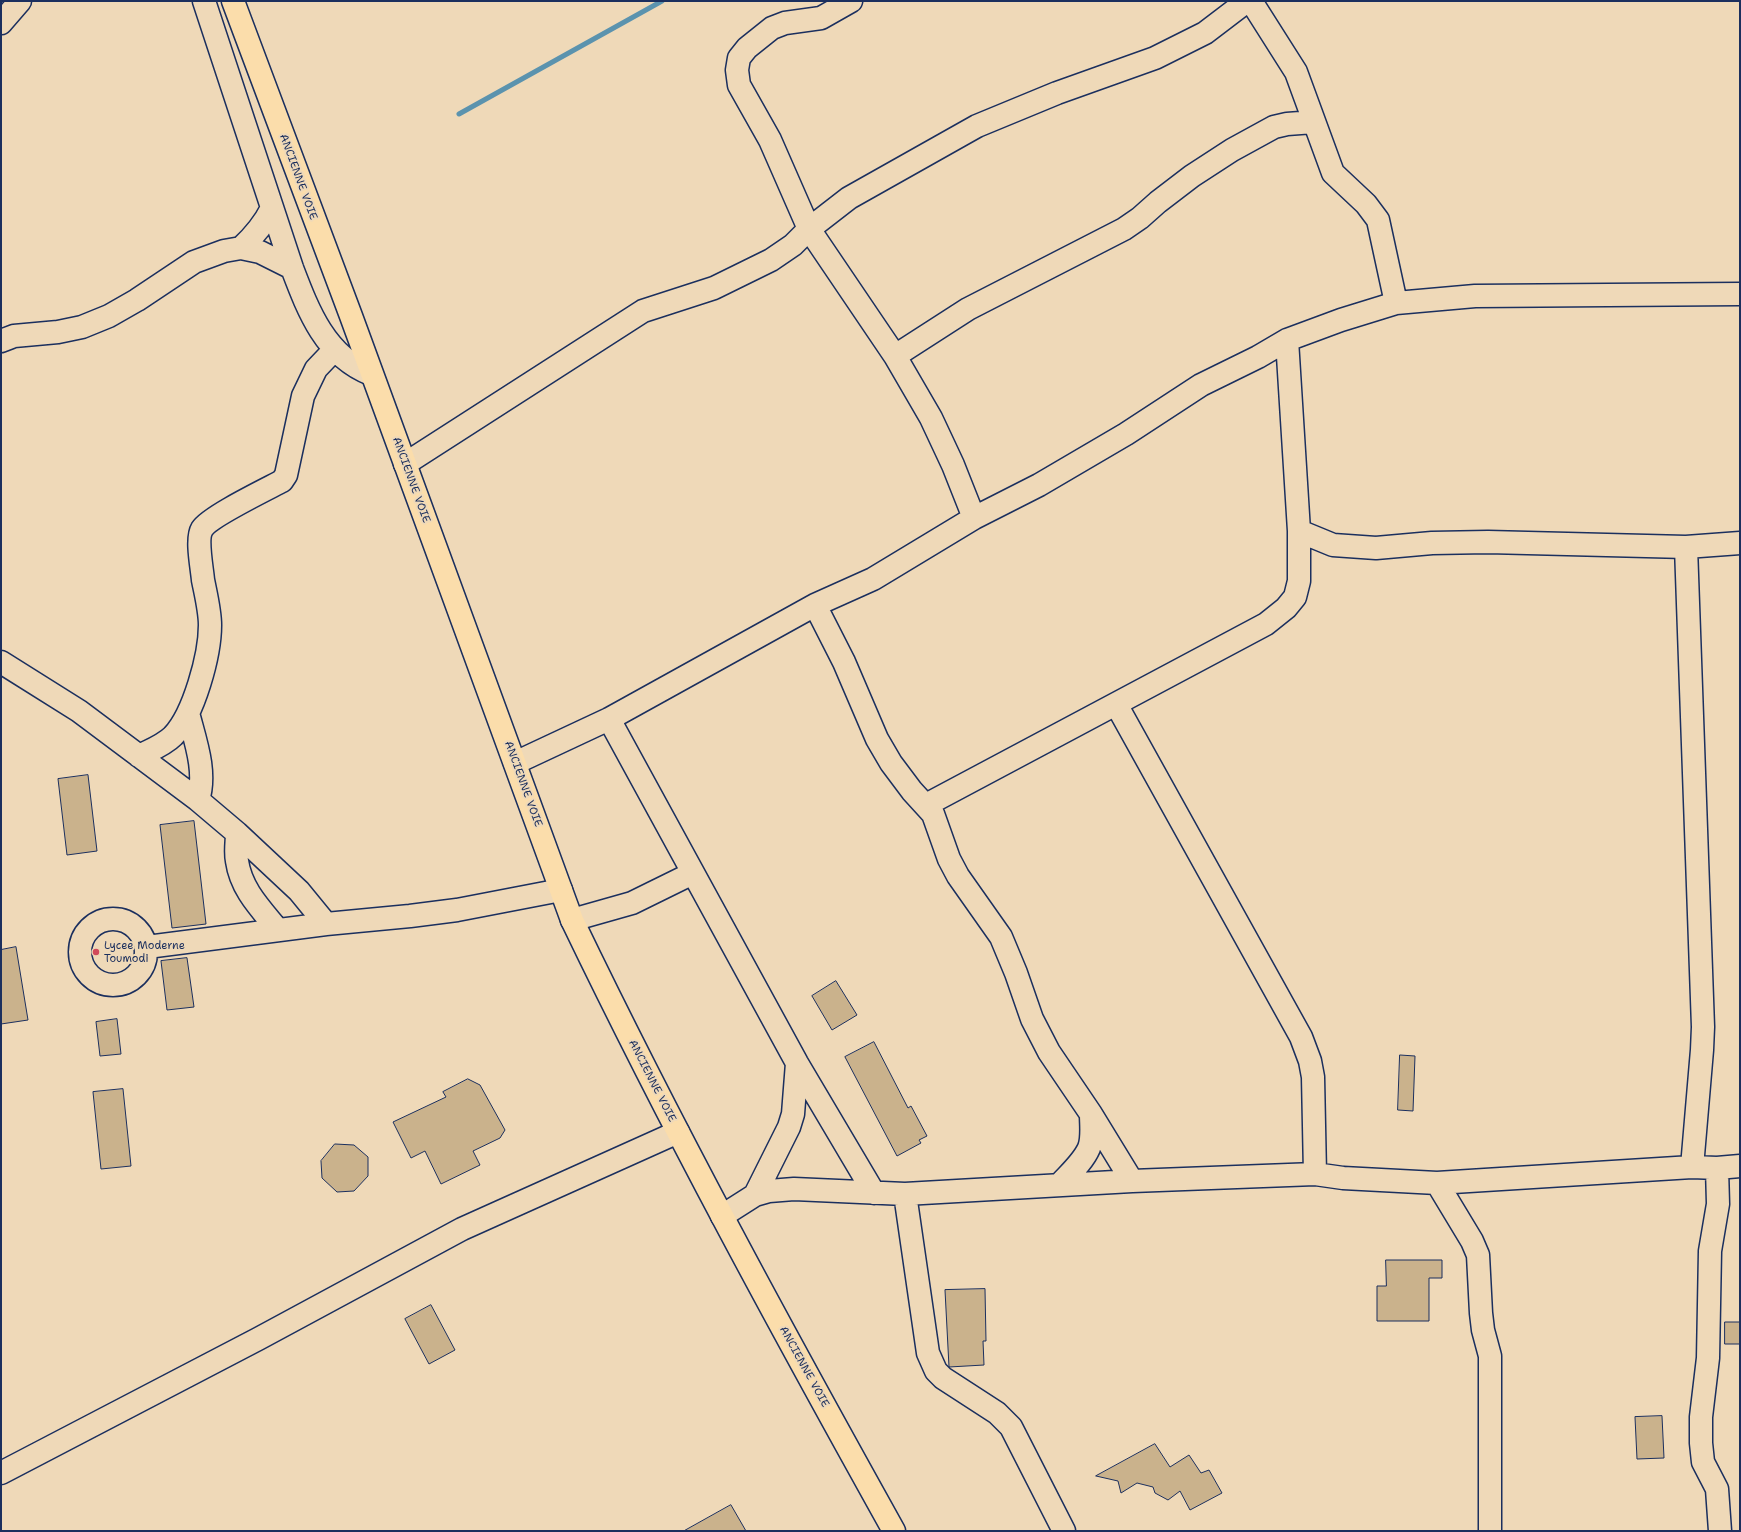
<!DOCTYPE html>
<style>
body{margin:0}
#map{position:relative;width:1741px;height:1532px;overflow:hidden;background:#efd9b8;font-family:"Shantell Sans",sans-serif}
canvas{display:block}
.frame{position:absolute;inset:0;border:2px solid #1b2f5e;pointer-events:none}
</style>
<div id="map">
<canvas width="1741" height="1532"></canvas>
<div class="frame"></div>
</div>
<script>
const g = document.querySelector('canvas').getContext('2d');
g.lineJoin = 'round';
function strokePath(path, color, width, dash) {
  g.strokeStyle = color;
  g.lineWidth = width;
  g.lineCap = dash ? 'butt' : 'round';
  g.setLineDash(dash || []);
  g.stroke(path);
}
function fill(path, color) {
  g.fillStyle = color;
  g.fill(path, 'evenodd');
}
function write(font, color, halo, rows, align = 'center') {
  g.font = font + ' "Shantell Sans",sans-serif';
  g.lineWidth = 4;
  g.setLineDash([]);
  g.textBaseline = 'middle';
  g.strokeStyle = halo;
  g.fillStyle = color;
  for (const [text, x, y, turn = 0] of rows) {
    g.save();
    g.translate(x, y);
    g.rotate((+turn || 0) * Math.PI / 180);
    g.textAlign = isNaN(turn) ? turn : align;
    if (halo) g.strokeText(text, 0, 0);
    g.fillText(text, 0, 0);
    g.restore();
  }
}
strokePath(new Path2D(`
 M 459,114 L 662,1`), '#5b93ae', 5);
const building = new Path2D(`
 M 88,775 L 97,851 L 67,855 L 58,779 Z
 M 194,821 L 206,924 L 172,928 L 160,825 Z
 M 16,947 L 28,1020 L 1,1024 L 1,950 Z
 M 187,958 L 194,1007 L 167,1010 L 161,961 Z
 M 836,981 L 857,1015 L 832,1030 L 812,996 Z
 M 117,1019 L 121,1054 L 100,1056 L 96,1022 Z
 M 874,1042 L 908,1108 L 911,1106 L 927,1136 L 919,1140 L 921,1143 L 897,1156 L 845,1057 Z
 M 1400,1055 L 1415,1056 L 1413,1111 L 1398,1110 Z
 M 468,1079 L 480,1085 L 505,1130 L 500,1138 L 473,1151 L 480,1165 L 441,1184 L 425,1151 L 411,1158 L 393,1122 L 446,1097 L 443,1092 Z
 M 123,1089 L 131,1166 L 101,1169 L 93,1092 Z
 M 335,1144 L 354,1145 L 368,1157 L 368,1176 L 354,1191 L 337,1192 L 322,1178 L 321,1161 Z
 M 1386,1260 L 1442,1260 L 1442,1278 L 1429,1278 L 1429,1321 L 1377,1321 L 1377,1286 L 1386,1286 Z
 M 985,1289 L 986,1341 L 983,1341 L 984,1365 L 949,1367 L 945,1290 Z
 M 431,1305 L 455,1350 L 429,1364 L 405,1319 Z
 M 1725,1322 L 1740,1322 L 1740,1344 L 1725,1344 Z
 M 1662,1416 L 1664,1458 L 1637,1459 L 1635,1417 Z
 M 1155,1444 L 1170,1467 L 1189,1455 L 1201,1473 L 1209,1470 L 1222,1493 L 1190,1510 L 1180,1491 L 1168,1500 L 1155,1493 L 1153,1487 L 1137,1483 L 1121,1493 L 1118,1481 L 1096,1476 Z
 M 731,1505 L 746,1531 L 684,1531 Z`);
fill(building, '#cab28c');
strokePath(building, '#1b2f5e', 1);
const minor = new Path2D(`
 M 204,1 L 292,268 C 308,310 325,356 371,374
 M 851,1 L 821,18 L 785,23 L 772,28 L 747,48 L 739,58 L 737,70 L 739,85 L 770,140 L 809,229 L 895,356 L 931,418 L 953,465 L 974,518
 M 1251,1 L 1296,72 L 1333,173 L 1366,204 L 1378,220 L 1396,303
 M 1,23 L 20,1
 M 241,248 C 254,236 264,224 272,208
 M 1,341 L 14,336 L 58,332 L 82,327 L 109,316 L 137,300 L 194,262 L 224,251 L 241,248 L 260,252 L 292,268
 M 895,356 L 968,309 L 1124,229 L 1140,218 L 1158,202 L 1192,176 L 1232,150 L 1274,127 L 1287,124 L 1314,122
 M 405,464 L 643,311 L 714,288 L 771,260 L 793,245 L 809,229 L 849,198 L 977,126 L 1057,93 L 1155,58 L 1205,33 L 1247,1
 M 1299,531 L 1333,545 L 1376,548 L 1432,543 L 1488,542 L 1686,547 L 1740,543
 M 1686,547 L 1703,1027 L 1702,1050 L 1692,1167
 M 815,605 L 844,662 L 877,739 L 891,763 L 912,791 L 933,814 L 949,859 L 958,876 L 1001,937 L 1016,973 L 1032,1019 L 1049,1052 L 1091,1114 L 1132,1181
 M 1,662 L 79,711 L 198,800 L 237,833 L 299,891 L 326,924
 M 1116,704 L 1301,1037 L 1310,1061 L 1313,1077 L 1315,1174
 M 188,713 C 195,740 207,772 198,800
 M 609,719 L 797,1063 L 874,1193
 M 139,756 C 151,750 164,745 173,736 C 194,714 210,655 210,625 C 210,611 206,595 203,580 C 202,568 196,539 202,529 C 209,517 267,489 282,481 L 286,475 L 303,396 L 316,369 L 335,349
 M 515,763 L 609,719 L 815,605 L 873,579 L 974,518 L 1039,485 L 1126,434 L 1201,385 L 1258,357 L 1287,340 L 1341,320 L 1396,303 L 1475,296 L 1740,294
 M 926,805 L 1266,624 L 1286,608 L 1295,597 L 1299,581 L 1299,531 L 1287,340
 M 237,833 C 237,842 235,852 237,861 C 241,889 260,908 278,930
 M80 952a33 33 0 1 1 66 0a33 33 0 1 1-66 0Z
 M 572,920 L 632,903 L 693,873
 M 147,947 L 326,924 L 410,916 L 457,910 L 561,890
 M 1717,1168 L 1718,1204 L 1710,1251 L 1708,1358 L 1701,1417 L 1701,1443 L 1703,1462 L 1717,1489 L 1720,1531
 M 1437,1183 L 1472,1241 L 1478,1255 L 1481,1313 L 1483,1330 L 1490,1356 L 1490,1531
 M 1059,1185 C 1069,1174 1083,1162 1089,1148 C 1093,1138 1091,1125 1091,1114
 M 905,1194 L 928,1353 L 936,1371 L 943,1378 L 997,1413 L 1011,1427 L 1064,1531
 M 755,1195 L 789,1127 L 793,1114 L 797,1063
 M 722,1216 L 755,1195 L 769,1191 L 794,1189 L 905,1194 L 1132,1181 L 1315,1174 L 1343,1178 L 1437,1183 L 1692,1167 L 1717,1168 L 1740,1166
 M 1,1473 L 258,1339 L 462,1229 L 678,1132`);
const major = new Path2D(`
 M 233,1 L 351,316 L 572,920 C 672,1128 782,1330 894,1531`);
strokePath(minor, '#1b2f5e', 25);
strokePath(major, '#1b2f5e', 25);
strokePath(minor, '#efd9b8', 22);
strokePath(major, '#fbddab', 22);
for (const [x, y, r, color] of [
 [96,952,4,"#d1495b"]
]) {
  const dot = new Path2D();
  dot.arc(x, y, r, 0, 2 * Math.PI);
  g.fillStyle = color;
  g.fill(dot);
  strokePath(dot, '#efd9b8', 1.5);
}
write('11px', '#1b2f5e', '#efd9b8', [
 ["ANCIENNE VOIE",298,177,70],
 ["ANCIENNE VOIE",411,480,70],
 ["ANCIENNE VOIE",523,784,70],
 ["ANCIENNE VOIE",652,1081,63],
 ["ANCIENNE VOIE",804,1367,61]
]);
write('11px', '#1b2f5e', '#efd9b8', [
 ["Lycee Moderne",104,946],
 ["Toumodi",104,959]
], 'left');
</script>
